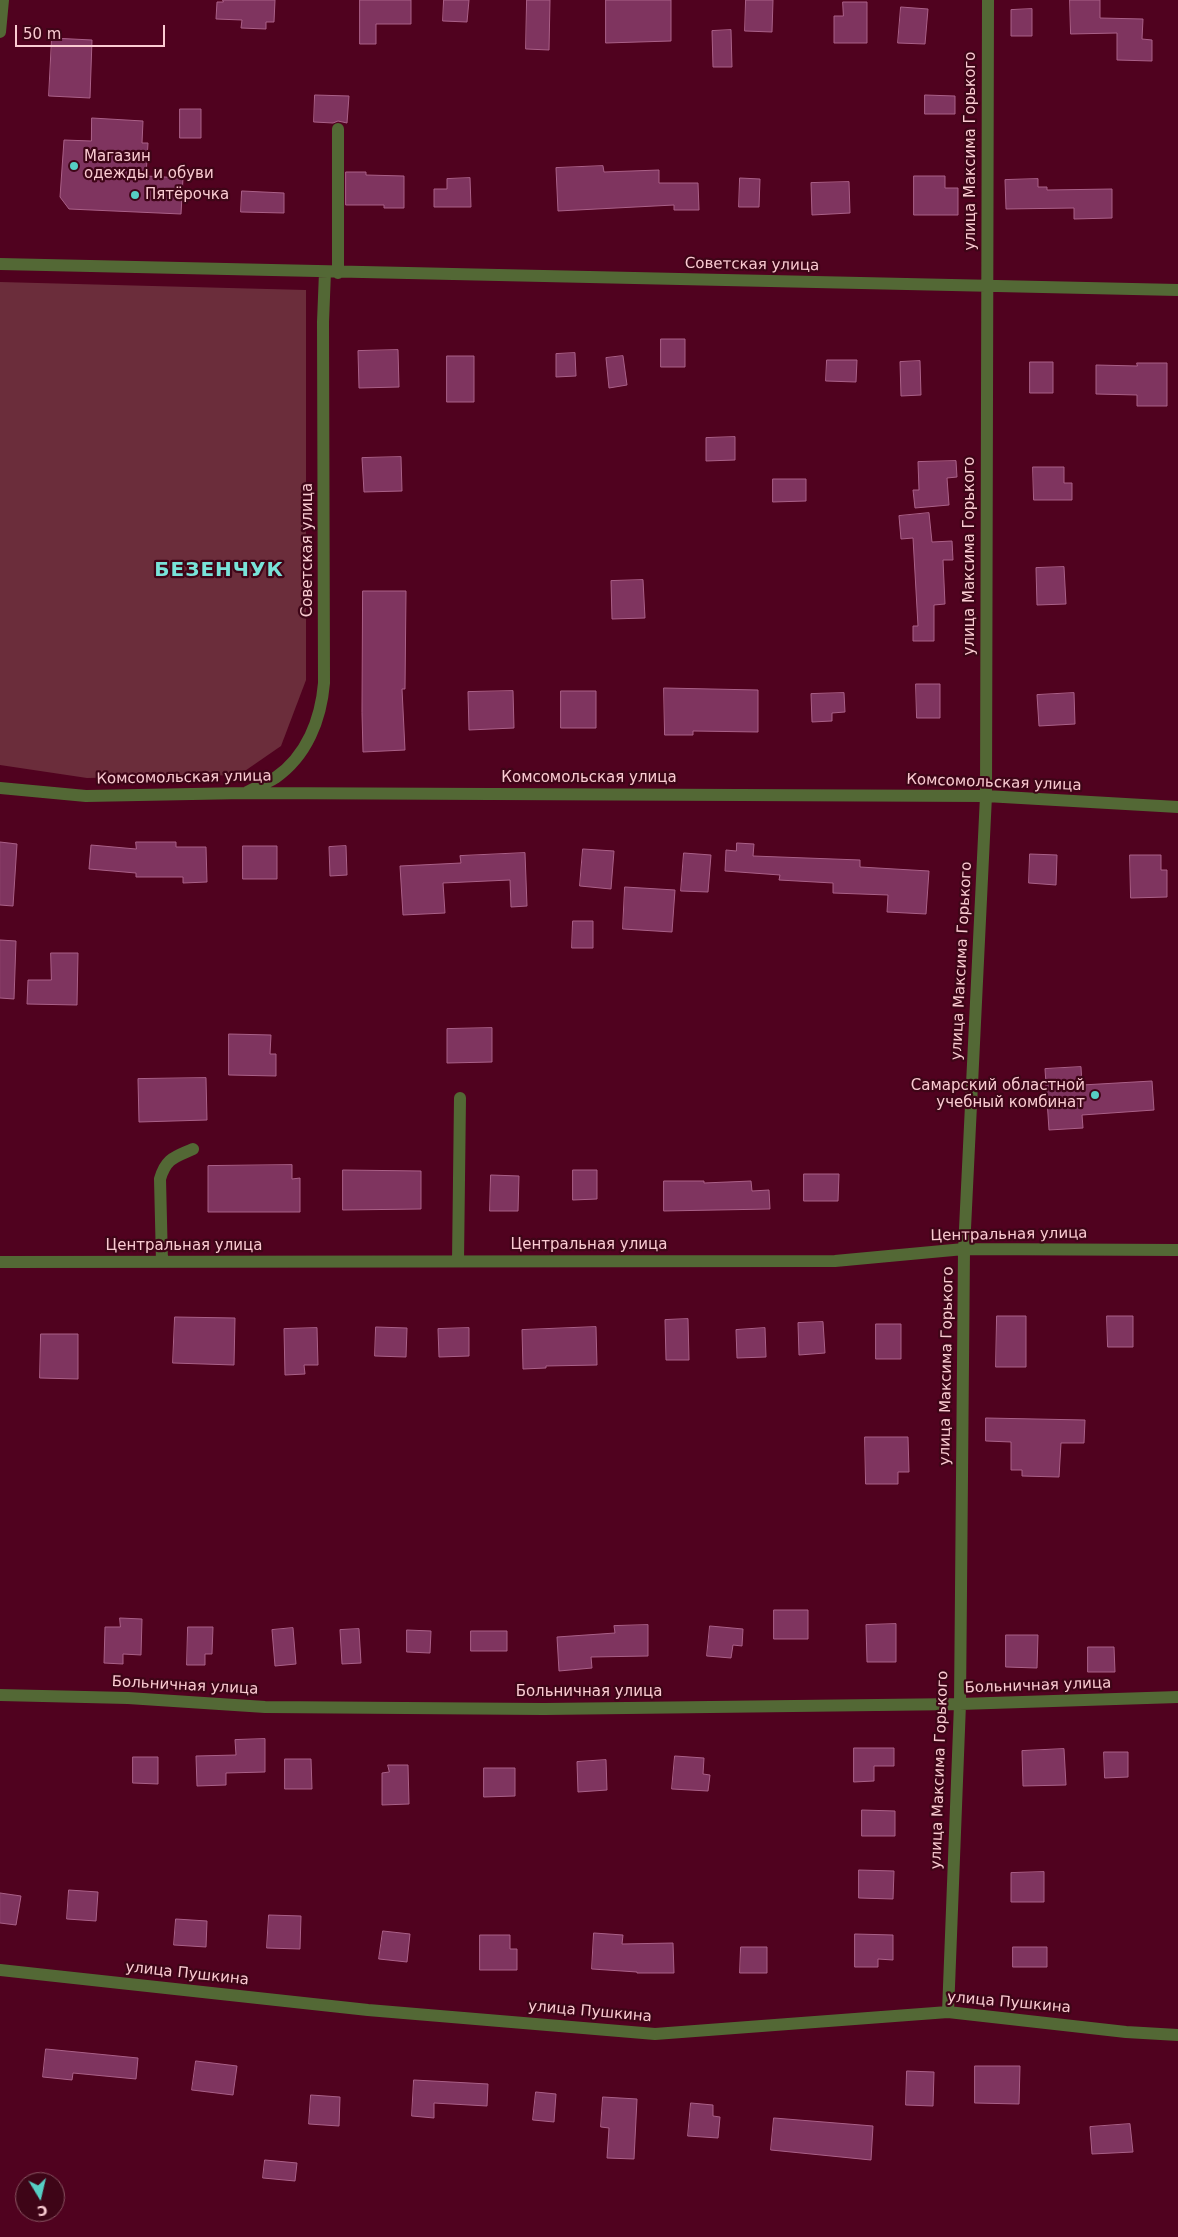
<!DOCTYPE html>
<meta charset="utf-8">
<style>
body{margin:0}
#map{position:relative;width:1178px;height:2237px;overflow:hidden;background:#50021f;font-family:"DejaVu Sans",sans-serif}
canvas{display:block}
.north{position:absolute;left:15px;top:2172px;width:50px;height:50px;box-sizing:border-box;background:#3e0517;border:1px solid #895462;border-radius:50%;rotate:171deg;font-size:14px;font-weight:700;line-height:20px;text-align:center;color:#facbd2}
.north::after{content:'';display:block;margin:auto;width:18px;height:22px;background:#56cec4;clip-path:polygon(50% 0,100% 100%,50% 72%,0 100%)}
.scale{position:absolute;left:15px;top:25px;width:150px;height:22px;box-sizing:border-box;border:2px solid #facbd2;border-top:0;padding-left:6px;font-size:15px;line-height:18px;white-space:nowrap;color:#facbd2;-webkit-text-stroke:4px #3e0517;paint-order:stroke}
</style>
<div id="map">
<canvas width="1178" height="2237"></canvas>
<div class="north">С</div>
<div class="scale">50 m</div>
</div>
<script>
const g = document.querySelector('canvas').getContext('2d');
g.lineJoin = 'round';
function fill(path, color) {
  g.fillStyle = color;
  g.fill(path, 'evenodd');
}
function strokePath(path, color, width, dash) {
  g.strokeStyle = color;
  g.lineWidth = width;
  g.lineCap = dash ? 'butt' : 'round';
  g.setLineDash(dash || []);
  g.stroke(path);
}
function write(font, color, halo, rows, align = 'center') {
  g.font = font + ' "DejaVu Sans",sans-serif';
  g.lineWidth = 4.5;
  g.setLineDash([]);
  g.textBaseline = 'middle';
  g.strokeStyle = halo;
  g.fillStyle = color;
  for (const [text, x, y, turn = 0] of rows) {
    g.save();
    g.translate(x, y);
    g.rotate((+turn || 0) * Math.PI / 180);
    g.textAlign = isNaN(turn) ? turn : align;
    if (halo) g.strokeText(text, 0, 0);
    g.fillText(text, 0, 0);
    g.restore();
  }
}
fill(new Path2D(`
 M 0,282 L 306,290 L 306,680 L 281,746 L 239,775 L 87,778 L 0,765 Z`), '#6b2d3b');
const building = new Path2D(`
 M 223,0 L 275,0 L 274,22 L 266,22 L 266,29 L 241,28 L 242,20 L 216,19 L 217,2 L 223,2 Z
 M 360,0 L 411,0 L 411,24 L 376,24 L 376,44 L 360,44 Z
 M 444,0 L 469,0 L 467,22 L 443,21 Z
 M 527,0 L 550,0 L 549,50 L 526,49 Z
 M 606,0 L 671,0 L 671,41 L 606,43 Z
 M 746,0 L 773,0 L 772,32 L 745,31 Z
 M 1070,0 L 1100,0 L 1100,18 L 1143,19 L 1142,39 L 1152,40 L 1152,61 L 1117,60 L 1117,33 L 1071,34 Z
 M 843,2 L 867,2 L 867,43 L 834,43 L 834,16 L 843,16 Z
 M 901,7 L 928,9 L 925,44 L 898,43 Z
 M 1032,9 L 1032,36 L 1011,36 L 1011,10 Z
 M 731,30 L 732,67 L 713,67 L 712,31 Z
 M 52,38 L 92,40 L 90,98 L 49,96 Z
 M 315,95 L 349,96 L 347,123 L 338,121 L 333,123 L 314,122 Z
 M 925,95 L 955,96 L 955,114 L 925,114 Z
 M 180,109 L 201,109 L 201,138 L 180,138 Z
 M 92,118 L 143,121 L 142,143 L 148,143 L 146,176 L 183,178 L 181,214 L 69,209 L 60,197 L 64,140 L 91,141 Z
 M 603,166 L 604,172 L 659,170 L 659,183 L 698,183 L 699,210 L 674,210 L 674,205 L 558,211 L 556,168 Z
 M 346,172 L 366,172 L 366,175 L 404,176 L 404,208 L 384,208 L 384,205 L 346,205 Z
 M 914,176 L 945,176 L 945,188 L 958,188 L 958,215 L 914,215 Z
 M 470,178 L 471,207 L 434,207 L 434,189 L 447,189 L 447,179 Z
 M 740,178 L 760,179 L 759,207 L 739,207 Z
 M 1038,179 L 1038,187 L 1047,187 L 1047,190 L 1112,189 L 1112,218 L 1074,219 L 1074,208 L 1006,209 L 1005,180 Z
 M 849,182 L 850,213 L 812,215 L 811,183 Z
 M 242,191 L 284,193 L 284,213 L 241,212 Z
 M 661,339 L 685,339 L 685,367 L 661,367 Z
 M 398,350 L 399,387 L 359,388 L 358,351 Z
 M 575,353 L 576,376 L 556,377 L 556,354 Z
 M 447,356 L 474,356 L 474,402 L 447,402 Z
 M 623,356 L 627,385 L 609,388 L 606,358 Z
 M 827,360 L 857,360 L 856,382 L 826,381 Z
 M 920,361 L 921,395 L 901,396 L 900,362 Z
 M 1030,362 L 1053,362 L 1053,393 L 1030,393 Z
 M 1137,363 L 1167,363 L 1167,406 L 1137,406 L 1137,395 L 1096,394 L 1096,365 L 1137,366 Z
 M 735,437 L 735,460 L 706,461 L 706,438 Z
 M 401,457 L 402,491 L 364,492 L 362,458 Z
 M 956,461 L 957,477 L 947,478 L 949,505 L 915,508 L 913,490 L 919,490 L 918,462 Z
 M 1033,467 L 1064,467 L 1064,483 L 1072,483 L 1072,500 L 1034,500 Z
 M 773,479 L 806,479 L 806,501 L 773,502 Z
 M 929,513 L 932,542 L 952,541 L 953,560 L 943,560 L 945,604 L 934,605 L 934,641 L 913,641 L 913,626 L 918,626 L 913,538 L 901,539 L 899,516 Z
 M 1064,567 L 1066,604 L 1037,605 L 1036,568 Z
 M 643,580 L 645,618 L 612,619 L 611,581 Z
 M 363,591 L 406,591 L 405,689 L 402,689 L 405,750 L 363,752 L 362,713 Z
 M 916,684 L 940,684 L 940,718 L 917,718 Z
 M 664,688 L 758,690 L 758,732 L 693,731 L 693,735 L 665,735 Z
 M 513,691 L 514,728 L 469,730 L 468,692 Z
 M 561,691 L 596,691 L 596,728 L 561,728 Z
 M 844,693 L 845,712 L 832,713 L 832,721 L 812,722 L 811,694 Z
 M 1074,693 L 1075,724 L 1039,726 L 1037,695 Z
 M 0,842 L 17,844 L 13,906 L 0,905 Z
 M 136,842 L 176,842 L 176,847 L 206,847 L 207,882 L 183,883 L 183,877 L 136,877 L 136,873 L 89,869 L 91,845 L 136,849 Z
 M 737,843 L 754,844 L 753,856 L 860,860 L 860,867 L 929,871 L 926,914 L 887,912 L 888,895 L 833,893 L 833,883 L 779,880 L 780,875 L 725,871 L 726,850 L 736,851 Z
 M 243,846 L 277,846 L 277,879 L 243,879 Z
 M 346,846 L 347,875 L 330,876 L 329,847 Z
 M 583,849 L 614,851 L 611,889 L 580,886 Z
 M 525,853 L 527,906 L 511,907 L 510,880 L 443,883 L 445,913 L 403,915 L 400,866 L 461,863 L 460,856 Z
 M 684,853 L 711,855 L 708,892 L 681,891 Z
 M 1030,854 L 1057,855 L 1056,885 L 1029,883 Z
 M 1130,855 L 1161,855 L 1161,870 L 1167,870 L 1167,897 L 1131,898 Z
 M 625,887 L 675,890 L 672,932 L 623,929 Z
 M 573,921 L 593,921 L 593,948 L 572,948 Z
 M 0,940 L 16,941 L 14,999 L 0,998 Z
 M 51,953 L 78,953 L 77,1005 L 27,1004 L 28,980 L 51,980 Z
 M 492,1028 L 492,1062 L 447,1063 L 447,1029 Z
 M 229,1034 L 271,1035 L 270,1054 L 276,1054 L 276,1076 L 229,1075 Z
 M 1081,1067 L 1082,1085 L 1152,1081 L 1154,1110 L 1082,1115 L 1083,1128 L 1049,1130 L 1045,1069 Z
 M 206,1078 L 207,1120 L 139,1122 L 138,1079 Z
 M 292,1165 L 292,1179 L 300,1178 L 300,1212 L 208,1212 L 208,1166 Z
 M 343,1170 L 421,1171 L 421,1209 L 343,1210 Z
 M 573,1170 L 597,1170 L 597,1199 L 573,1200 Z
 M 804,1174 L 839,1174 L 838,1201 L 804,1201 Z
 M 491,1175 L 519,1176 L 518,1211 L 490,1211 Z
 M 664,1181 L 704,1181 L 704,1183 L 751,1181 L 752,1191 L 769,1190 L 770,1209 L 664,1211 Z
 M 997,1316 L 1026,1316 L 1026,1367 L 996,1367 Z
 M 1107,1316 L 1133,1316 L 1133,1347 L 1108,1347 Z
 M 175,1317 L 235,1318 L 234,1365 L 173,1363 Z
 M 688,1319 L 689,1360 L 666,1360 L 665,1320 Z
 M 823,1322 L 825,1353 L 799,1355 L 798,1323 Z
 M 876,1324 L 901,1324 L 901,1359 L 876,1359 Z
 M 376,1327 L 407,1328 L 406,1357 L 375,1356 Z
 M 596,1327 L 597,1365 L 546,1366 L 546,1368 L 523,1369 L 522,1330 Z
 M 317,1328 L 318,1365 L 304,1365 L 305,1374 L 285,1375 L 284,1329 Z
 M 469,1328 L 469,1356 L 439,1357 L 438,1329 Z
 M 765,1328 L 766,1357 L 737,1358 L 736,1330 Z
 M 41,1334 L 78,1334 L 78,1379 L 40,1378 Z
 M 986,1418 L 1085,1420 L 1084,1443 L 1061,1443 L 1059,1477 L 1022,1476 L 1022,1470 L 1011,1470 L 1011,1442 L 986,1441 Z
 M 865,1437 L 908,1437 L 909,1472 L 898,1472 L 898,1484 L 866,1484 Z
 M 774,1610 L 808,1610 L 808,1639 L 774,1639 Z
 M 120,1618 L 142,1619 L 141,1655 L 123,1654 L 123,1664 L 104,1663 L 105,1627 L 120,1627 Z
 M 896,1624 L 896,1662 L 867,1662 L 866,1625 Z
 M 648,1625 L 648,1656 L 591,1657 L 592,1668 L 559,1671 L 557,1637 L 615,1633 L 614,1626 Z
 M 710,1626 L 743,1629 L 742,1646 L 733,1645 L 731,1658 L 707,1656 Z
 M 188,1627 L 213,1627 L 212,1654 L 205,1654 L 205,1665 L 187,1665 Z
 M 293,1628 L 296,1664 L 275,1666 L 272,1630 Z
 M 359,1629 L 361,1663 L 342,1664 L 340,1630 Z
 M 407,1630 L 431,1631 L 430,1653 L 407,1652 Z
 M 471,1631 L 507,1631 L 507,1651 L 471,1651 Z
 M 1006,1635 L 1038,1635 L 1037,1668 L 1006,1667 Z
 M 1088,1647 L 1114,1647 L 1115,1672 L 1088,1672 Z
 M 265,1739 L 265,1772 L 226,1773 L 226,1785 L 197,1786 L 196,1756 L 236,1755 L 235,1740 Z
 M 854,1748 L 894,1748 L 894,1766 L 874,1766 L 874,1781 L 854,1782 Z
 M 1064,1749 L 1066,1785 L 1023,1786 L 1022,1751 Z
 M 1104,1752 L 1128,1752 L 1128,1777 L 1105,1778 Z
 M 675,1756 L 704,1758 L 703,1774 L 710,1775 L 708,1791 L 672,1789 Z
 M 133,1757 L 158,1757 L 158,1784 L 133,1783 Z
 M 285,1759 L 311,1759 L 312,1789 L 285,1789 Z
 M 606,1760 L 607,1790 L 578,1792 L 577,1762 Z
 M 388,1765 L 408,1765 L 409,1804 L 382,1805 L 382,1773 L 389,1772 Z
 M 484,1768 L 515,1768 L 515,1796 L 484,1797 Z
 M 862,1810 L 895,1811 L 895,1836 L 862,1836 Z
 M 859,1870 L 894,1871 L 893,1899 L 859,1898 Z
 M 1044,1872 L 1044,1902 L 1011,1902 L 1011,1873 Z
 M 69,1890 L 98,1892 L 96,1921 L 67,1919 Z
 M 0,1893 L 21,1896 L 16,1925 L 0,1923 Z
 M 269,1915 L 301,1916 L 300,1949 L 267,1948 Z
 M 176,1919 L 207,1921 L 206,1947 L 174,1945 Z
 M 383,1931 L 410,1934 L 407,1962 L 379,1959 Z
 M 594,1933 L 623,1935 L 622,1944 L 673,1943 L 674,1973 L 637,1973 L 637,1972 L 592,1969 Z
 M 855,1934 L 893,1935 L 893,1960 L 878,1959 L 878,1967 L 855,1967 Z
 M 480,1935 L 510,1935 L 510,1949 L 517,1949 L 517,1970 L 480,1970 Z
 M 741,1947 L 767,1947 L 767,1973 L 740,1973 Z
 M 1013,1947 L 1047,1947 L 1047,1967 L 1013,1967 Z
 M 46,2049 L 138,2058 L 136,2079 L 73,2073 L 72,2080 L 43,2077 Z
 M 196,2061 L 237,2066 L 233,2095 L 192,2090 Z
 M 975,2066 L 1020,2066 L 1019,2104 L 975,2103 Z
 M 907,2071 L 934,2072 L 933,2106 L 906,2105 Z
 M 414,2080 L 488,2084 L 487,2106 L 434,2103 L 434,2118 L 412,2116 Z
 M 536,2092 L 556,2094 L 554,2122 L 533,2120 Z
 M 311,2095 L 340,2097 L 339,2126 L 309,2124 Z
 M 603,2097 L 637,2099 L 634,2159 L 607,2158 L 609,2128 L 601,2127 Z
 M 691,2103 L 713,2105 L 713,2116 L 720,2117 L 718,2138 L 688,2136 Z
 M 774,2118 L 873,2126 L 871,2160 L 771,2150 Z
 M 1130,2124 L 1133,2152 L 1092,2154 L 1090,2127 Z
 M 265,2160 L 297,2163 L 295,2181 L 263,2178 Z`);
fill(building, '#7f345f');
strokePath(building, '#aa6088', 1);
strokePath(new Path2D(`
 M 0,32 L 3,0
 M 0,264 L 1178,290
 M 338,273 L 338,129
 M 0,788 L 86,796 L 245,793 L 986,796 L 1178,807
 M 247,792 C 257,787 267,783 275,778 C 307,756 321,719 324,683 L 323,322 L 325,272
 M 458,1261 L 460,1098
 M 0,1262 L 835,1261 L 964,1249 L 1178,1250
 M 162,1262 L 160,1179 C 166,1158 175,1157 193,1149
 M 0,1695 L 128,1698 L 265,1707 L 544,1709 L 960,1704 L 1178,1697
 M 0,1970 L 368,2010 L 655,2034 L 948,2012 L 1126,2032 L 1178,2035
 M 948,2012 L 960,1704 L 964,1249 L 986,796 L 988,0`), '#536835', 12);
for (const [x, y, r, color] of [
 [74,166,5,"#56cec4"],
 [135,195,5,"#56cec4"],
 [1095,1095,5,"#56cec4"]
]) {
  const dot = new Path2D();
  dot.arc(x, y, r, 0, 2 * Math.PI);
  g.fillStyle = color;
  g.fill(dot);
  strokePath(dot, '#3e0517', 2);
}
write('15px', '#facbd2', '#3e0517', [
 ["улица Максима Горького",971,151,-90],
 ["Советская улица",752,265,1],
 ["Советская улица",308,550,-90],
 ["улица Максима Горького",970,556,-90],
 ["Комсомольская улица",184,778,-1],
 ["Комсомольская улица",589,778],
 ["Комсомольская улица",994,783,2],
 ["улица Максима Горького",962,961,-87],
 ["Центральная улица",1009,1235,-1],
 ["Центральная улица",589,1245],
 ["Центральная улица",184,1246],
 ["улица Максима Горького",947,1366,-89],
 ["Больничная улица",185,1686,3],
 ["Больничная улица",1038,1686,-2],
 ["Больничная улица",589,1692],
 ["улица Максима Горького",940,1770,-88],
 ["улица Пушкина",187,1974,6],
 ["улица Пушкина",1009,2003,5],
 ["улица Пушкина",590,2012,5]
]);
write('15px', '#facbd2', '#3e0517', [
 ["Магазин",84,157],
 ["одежды и обуви",84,174],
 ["Пятёрочка",145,195],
 ["Самарский областной",1085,1086,"right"],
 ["учебный комбинат",1085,1103,"right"]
], 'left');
g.letterSpacing = '1px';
write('bold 20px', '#79e3d9', '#3e0517', [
 ["БЕЗЕНЧУК",219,571]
]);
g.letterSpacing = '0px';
</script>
